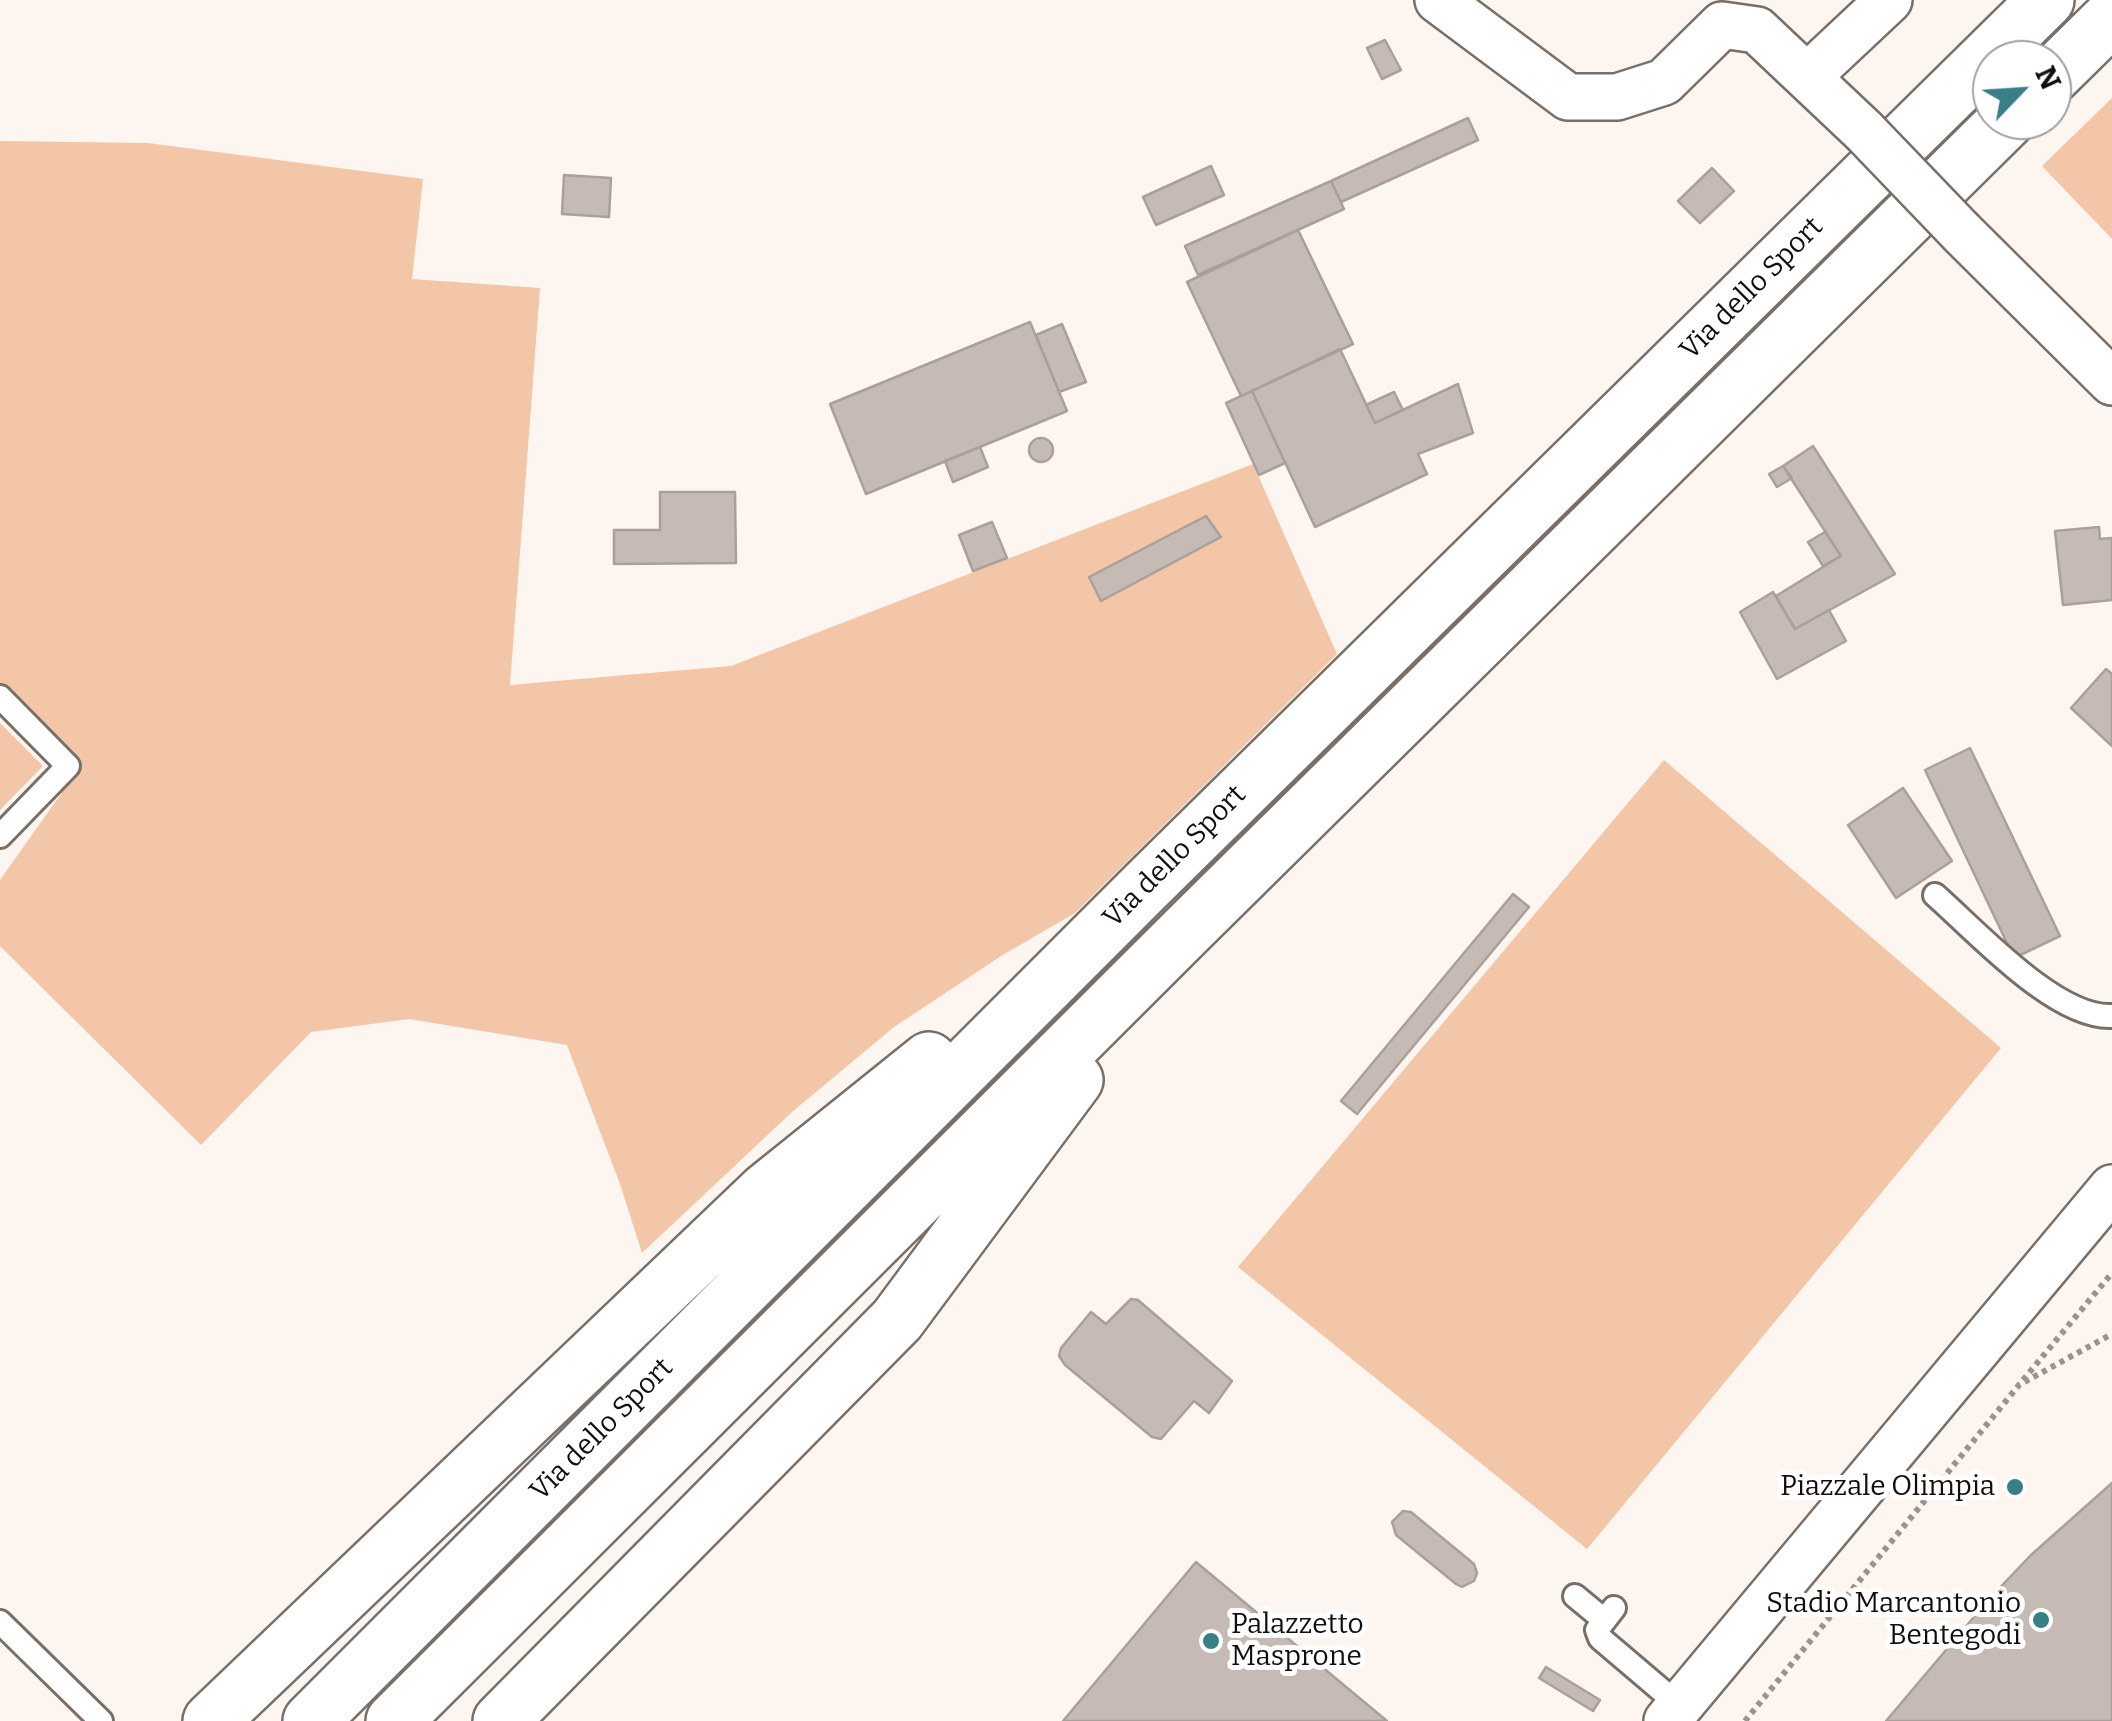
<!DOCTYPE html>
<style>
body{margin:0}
#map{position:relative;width:2112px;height:1721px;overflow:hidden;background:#fdf5ef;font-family:Bitter,serif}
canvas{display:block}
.north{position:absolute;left:1972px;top:40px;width:100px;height:100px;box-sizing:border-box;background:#fff;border:2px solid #a09f9e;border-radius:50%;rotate:65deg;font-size:28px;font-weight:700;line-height:40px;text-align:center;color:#120e0c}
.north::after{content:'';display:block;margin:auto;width:35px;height:45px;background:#387f88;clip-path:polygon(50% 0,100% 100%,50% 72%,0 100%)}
</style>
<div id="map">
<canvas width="2112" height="1721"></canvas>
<div class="north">N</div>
</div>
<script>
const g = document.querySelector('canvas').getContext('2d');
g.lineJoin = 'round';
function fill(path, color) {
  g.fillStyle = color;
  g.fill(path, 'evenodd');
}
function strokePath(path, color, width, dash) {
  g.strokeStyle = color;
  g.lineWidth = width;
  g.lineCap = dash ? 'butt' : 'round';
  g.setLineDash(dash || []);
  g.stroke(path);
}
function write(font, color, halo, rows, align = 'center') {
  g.font = font + ' Bitter,serif';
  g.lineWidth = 10;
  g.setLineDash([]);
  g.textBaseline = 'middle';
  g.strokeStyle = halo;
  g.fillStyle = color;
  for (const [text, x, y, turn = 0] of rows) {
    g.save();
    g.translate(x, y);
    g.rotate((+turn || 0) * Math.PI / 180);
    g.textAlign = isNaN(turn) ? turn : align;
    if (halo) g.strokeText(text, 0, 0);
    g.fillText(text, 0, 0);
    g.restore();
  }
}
fill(new Path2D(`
 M 2112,98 L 2112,239 L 2042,166 Z
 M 0,141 L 148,143 L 423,179 L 412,279 L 540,288 L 510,685 L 731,666 L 1253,464 L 1337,654 L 1075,913 L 1001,956 L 894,1027 L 792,1112 L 642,1253 L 620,1184 L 567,1045 L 409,1019 L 311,1032 L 201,1145 L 0,946 L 0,880 L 78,770 L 0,685 Z
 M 0,723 L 43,766 L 0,810 Z
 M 1664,760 L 2001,1048 L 1587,1549 L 1238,1267 Z`), '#f2c6a7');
const building = new Path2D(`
 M 1385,40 L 1401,70 L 1382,79 L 1367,48 Z
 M 1468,118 L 1478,140 L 1341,202 L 1331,181 Z
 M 1211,166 L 1224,195 L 1156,225 L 1143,197 Z
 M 1712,168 L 1734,191 L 1700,223 L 1678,201 Z
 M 564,175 L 611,178 L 609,217 L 562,214 Z
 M 1331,181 L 1344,209 L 1198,275 L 1185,246 Z
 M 1298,230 L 1353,344 L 1241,396 L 1187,282 Z
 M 1030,322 L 1067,411 L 866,494 L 830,404 Z
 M 1062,324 L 1086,382 L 1059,392 L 1036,335 Z
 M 1340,349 L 1375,423 L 1458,384 L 1473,433 L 1418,454 L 1427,474 L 1315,527 L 1252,391 Z
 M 1252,391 L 1285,463 L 1259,475 L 1226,403 Z
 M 1394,392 L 1403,410 L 1375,423 L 1366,405 Z
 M1029 450a12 12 0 1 1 24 0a12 12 0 1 1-24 0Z
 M 1813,446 L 1895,574 L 1795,629 L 1776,596 L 1841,556 L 1783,466 Z
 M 980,447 L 988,467 L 953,482 L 945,461 Z
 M 1783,466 L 1792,478 L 1777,487 L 1769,474 Z
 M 660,492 L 735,492 L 736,563 L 614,564 L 614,530 L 660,530 Z
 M 1206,516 L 1221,537 L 1101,601 L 1089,577 Z
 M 992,522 L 1007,558 L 973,571 L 959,535 Z
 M 2099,527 L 2100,539 L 2112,538 L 2112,600 L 2063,605 L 2055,531 Z
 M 1825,532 L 1841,556 L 1823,566 L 1808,542 Z
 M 1773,592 L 1795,629 L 1829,610 L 1846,641 L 1777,679 L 1740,612 Z
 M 2106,669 L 2112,674 L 2112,746 L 2071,708 Z
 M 1970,748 L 2060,936 L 2014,958 L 1925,770 Z
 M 1903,788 L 1952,861 L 1896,898 L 1848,825 Z
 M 1513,894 L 1529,907 L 1357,1114 L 1341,1101 Z
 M 1131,1299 L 1138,1300 L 1232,1381 L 1209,1413 L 1194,1401 L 1161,1439 L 1152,1437 L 1065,1365 L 1059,1356 L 1061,1348 L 1091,1312 L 1106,1324 Z
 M 2112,1483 L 2112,1721 L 1886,1721 L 1990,1598 L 2031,1555 Z
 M 1403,1511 L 1411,1512 L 1474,1564 L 1477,1573 L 1474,1581 L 1462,1587 L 1456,1584 L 1396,1535 L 1392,1522 Z
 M 1196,1562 L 1387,1721 L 1063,1721 Z
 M 1546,1667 L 1600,1700 L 1593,1711 L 1539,1678 Z`);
fill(building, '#c6bbb4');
strokePath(building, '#aaa099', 2.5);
const lane = new Path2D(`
 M 0,697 L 68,766 L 0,836
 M 1935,895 C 1977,932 2056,1019 2112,1016
 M 1575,1596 L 1604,1620
 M 1614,1608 L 1597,1630 L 1600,1638 L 1680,1706
 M 0,1622 L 101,1721`);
const street = new Path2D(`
 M 1438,0 L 1568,97 L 1617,97 L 1664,82 L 1722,25 L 1757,30 L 1864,131
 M 1808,76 L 1889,0
 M 1962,233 L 2112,382
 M 1667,1721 L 2112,1188`);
const secondary = new Path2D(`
 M 2052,76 L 2112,17
 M 211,1721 L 766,1191 L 929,1060
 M 311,1721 L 1146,886 L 2046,0
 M 394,1721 L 1186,931 L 2007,120
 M 501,1721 L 897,1320 L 1075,1080`);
strokePath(lane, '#786f68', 28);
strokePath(street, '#786f68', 50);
strokePath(secondary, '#786f68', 60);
strokePath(new Path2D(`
 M 2023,1380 L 2112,1273
 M 1745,1721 L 2019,1385 L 2112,1334`), '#9a9490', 6, [5, 5]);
strokePath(lane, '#fff', 22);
strokePath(street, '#fff', 45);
strokePath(secondary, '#fff', 55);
const streetBridge = new Path2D(`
 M 1864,131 L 1962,233`);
strokePath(streetBridge, '#786f68', 50, []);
strokePath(streetBridge, '#fff', 45);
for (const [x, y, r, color] of [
 [2015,1487,10,"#387f88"],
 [2041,1620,10,"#387f88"],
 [1211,1641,10,"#387f88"]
]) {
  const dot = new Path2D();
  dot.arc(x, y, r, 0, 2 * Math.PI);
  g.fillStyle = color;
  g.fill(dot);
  strokePath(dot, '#fff', 4);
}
write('28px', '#120e0c', '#fff', [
 ["Via dello Sport",1752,289,-45],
 ["Via dello Sport",1175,857,-45],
 ["Via dello Sport",602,1430,-45]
]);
write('28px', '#120e0c', '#fff', [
 ["Piazzale Olimpia",1995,1487],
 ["Stadio Marcantonio",2021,1604],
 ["Bentegodi",2021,1636],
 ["Palazzetto",1231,1625,"left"],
 ["Masprone",1231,1657,"left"]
], 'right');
</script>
